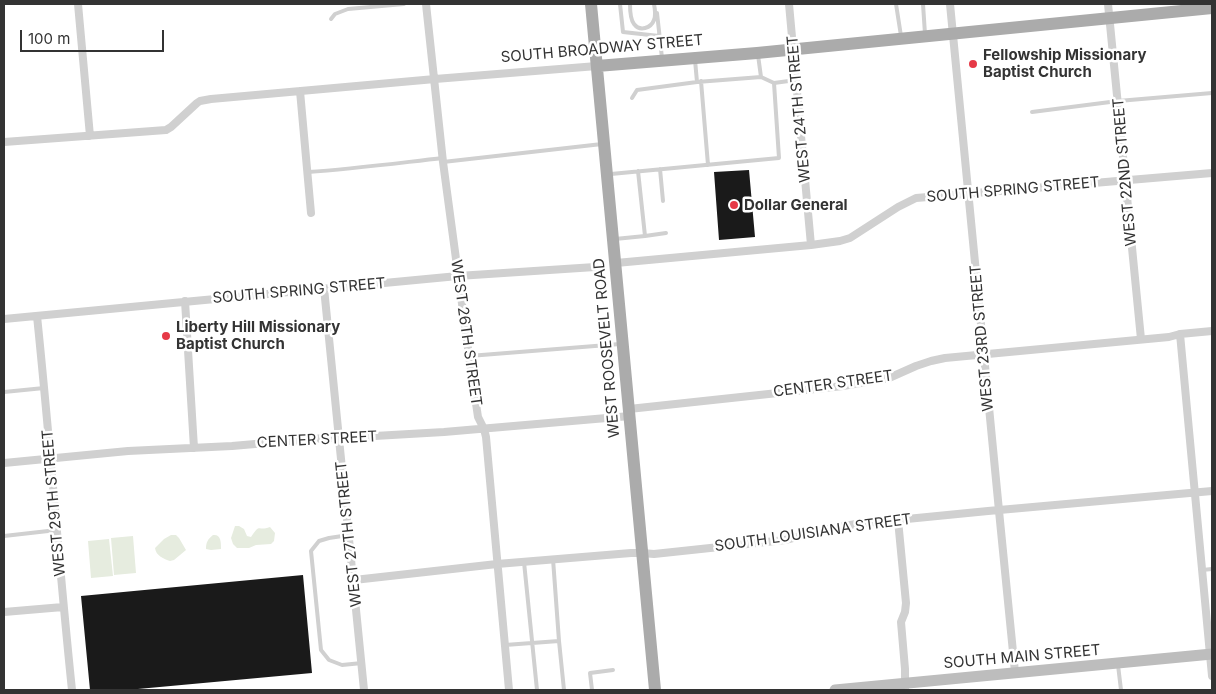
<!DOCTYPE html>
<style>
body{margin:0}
#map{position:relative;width:1216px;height:694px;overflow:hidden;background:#fff;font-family:Inter,sans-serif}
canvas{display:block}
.frame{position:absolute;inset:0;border:5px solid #333;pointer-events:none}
.scale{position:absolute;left:20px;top:30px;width:144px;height:22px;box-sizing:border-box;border:2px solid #333;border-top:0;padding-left:6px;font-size:15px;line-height:18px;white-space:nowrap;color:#333;-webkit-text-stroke:4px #fff;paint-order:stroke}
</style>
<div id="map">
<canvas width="1216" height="694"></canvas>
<div class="frame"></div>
<div class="scale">100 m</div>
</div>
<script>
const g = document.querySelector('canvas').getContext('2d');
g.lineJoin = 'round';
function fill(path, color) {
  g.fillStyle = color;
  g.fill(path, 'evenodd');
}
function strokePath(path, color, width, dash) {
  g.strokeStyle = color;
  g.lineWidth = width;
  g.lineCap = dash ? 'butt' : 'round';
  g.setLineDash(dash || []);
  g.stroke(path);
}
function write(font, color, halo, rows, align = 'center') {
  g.font = font + ' Inter,sans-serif';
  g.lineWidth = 5;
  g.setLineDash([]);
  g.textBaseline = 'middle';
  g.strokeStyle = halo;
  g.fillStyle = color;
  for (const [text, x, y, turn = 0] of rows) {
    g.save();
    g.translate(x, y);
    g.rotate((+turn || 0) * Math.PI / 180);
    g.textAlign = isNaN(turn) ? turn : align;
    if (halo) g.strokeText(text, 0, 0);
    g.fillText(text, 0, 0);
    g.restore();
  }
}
fill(new Path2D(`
 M 235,526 L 239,526 L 244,529 L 247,536 L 251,537 C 261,522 257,532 270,527 L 275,533 L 274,541 L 271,544 L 256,545 L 249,548 L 237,548 L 233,544 L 231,538 Z
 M 171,535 L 176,535 L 179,538 L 186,550 L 174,560 L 170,561 C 164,559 156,556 155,548 L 164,539 Z
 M 213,535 C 221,534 221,542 221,549 L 211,550 L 206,549 C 206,542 208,539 213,535 Z
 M 133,536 L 136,573 L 114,575 L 111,538 Z
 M 109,539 L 113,576 L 91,578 L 88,541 Z`), '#e6ecdf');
fill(new Path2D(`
 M 749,170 L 755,237 L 719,240 L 714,172 Z
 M 303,575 L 312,673 L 127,690 L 90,690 L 81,596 Z`), '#1a1a1a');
strokePath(new Path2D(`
 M 620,4 L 623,32 L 659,36
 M 630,4 C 630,10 630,19 634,24 C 640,32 651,28 654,20 C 656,15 655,9 654,4
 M 896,4 L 901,36
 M 923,4 L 925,34
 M 657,13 L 662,58
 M 331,19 L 335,14 L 348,9 L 404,4
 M 761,77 L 774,83
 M 701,81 L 708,165
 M 697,82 L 761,77 L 758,55
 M 632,98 L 637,90 L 697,82 L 695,60
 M 1032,112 L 1118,101 L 1212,93
 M 443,162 L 602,144
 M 660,169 L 663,201
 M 308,172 C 353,169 398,163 443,158
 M 611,174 L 779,158 L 774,83 L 796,80
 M 645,236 L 666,233
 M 615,239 L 645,236 L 638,171
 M 469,356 L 620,344
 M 4,392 L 44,388
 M 349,535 L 329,538 L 319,541 L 311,551 L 321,650 L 329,660 L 342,665 L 362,663
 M 4,536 L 57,530
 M 553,559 L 559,641
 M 524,562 L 537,690
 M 1202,570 L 1212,569
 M 505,645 L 559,641 L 564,690
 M 1118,665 L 1121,690
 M 592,690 L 590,673 L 613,670`), '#d0d0d0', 4);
strokePath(new Path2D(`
 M 78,4 L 90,136
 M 426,4 L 443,162 L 469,356 L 478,417 L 484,429 L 486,437 L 509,690
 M 789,4 L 811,245
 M 950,4 L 1000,521 L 1015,672
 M 1108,4 L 1141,339
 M 300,91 L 311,213
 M 4,142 L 166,130 L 171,127 L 197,103 L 200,101 L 211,99 L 435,79 L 597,66
 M 616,263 L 811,245 L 840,241 L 850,238 L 898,207 L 916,198 L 1212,173
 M 324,288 L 364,690
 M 185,301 L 194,448
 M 37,316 C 50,441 59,566 72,690
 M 4,319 L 458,276 L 595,267
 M 1180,334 L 1212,676
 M 629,409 L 843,386 L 889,378 L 916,366 L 931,361 L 945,358 L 1169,337 L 1180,334 L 1212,331
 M 4,463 L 128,451 L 232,446 L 324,438 L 340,438 L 444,432 L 630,416
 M 898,520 L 906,603 L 905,612 L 901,622 L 905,669 L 905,690
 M 354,580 L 497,564 L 631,553 L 642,553 L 654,554 L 785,540 L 828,529 L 856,524 L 988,511 L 1212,491
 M 4,612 L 63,607`), '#d0d0d0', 8);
strokePath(new Path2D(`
 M 835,690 L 1212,654`), '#bdbdbd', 11);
strokePath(new Path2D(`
 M 591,4 C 614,232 632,462 655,690
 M 597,66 L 757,53 L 1212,8`), '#ababab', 12);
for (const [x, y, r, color] of [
 [973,64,5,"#e63946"],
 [734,205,5,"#e63946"],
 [166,336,5,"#e63946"]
]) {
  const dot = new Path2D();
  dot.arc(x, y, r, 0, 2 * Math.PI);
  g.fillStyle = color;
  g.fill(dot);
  strokePath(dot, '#fff', 2);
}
write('15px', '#333', '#fff', [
 ["SOUTH BROADWAY STREET",602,49,-5],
 ["WEST 24TH STREET",799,109,-95],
 ["WEST 22ND STREET",1125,172,-95],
 ["SOUTH SPRING STREET",1013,190,-5],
 ["SOUTH SPRING STREET",299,291,-5],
 ["WEST 26TH STREET",466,333,82],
 ["WEST 23RD STREET",982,338,-95],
 ["WEST ROOSEVELT ROAD",607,348,-95],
 ["CENTER STREET",833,384,-8],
 ["CENTER STREET",317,440,-3],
 ["WEST 29TH STREET",54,503,-95],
 ["SOUTH LOUISIANA STREET",813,533,-8],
 ["WEST 27TH STREET",349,534,-96],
 ["SOUTH MAIN STREET",1022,657,-5]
]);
write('bold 15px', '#333', '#fff', [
 ["Fellowship Missionary",983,55],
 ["Baptist Church",983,72],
 ["Dollar General",744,205],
 ["Liberty Hill Missionary",176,327],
 ["Baptist Church",176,344]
], 'left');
</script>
